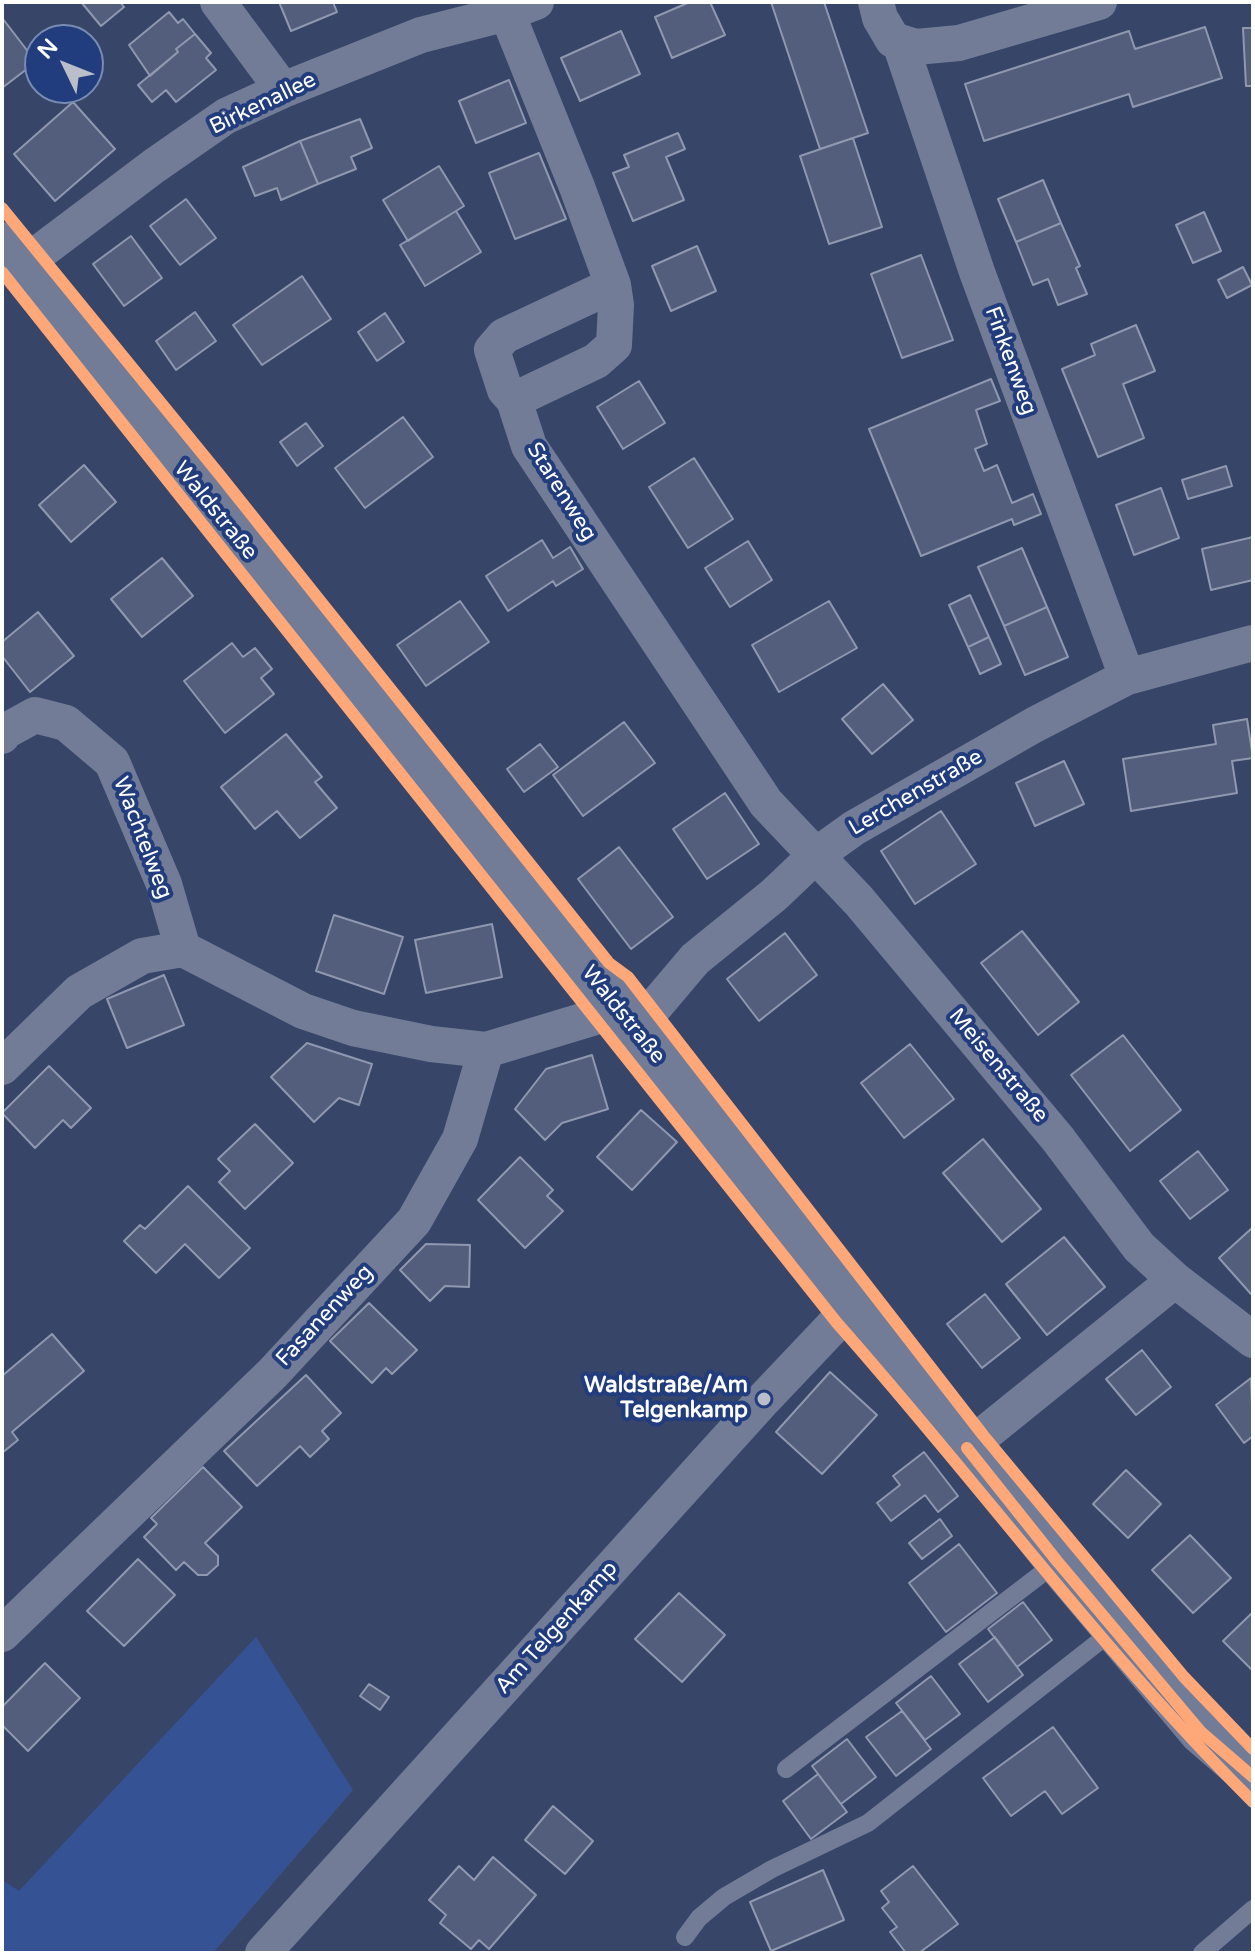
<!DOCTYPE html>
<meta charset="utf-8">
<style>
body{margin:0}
#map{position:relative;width:1255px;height:1955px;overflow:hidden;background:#374569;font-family:"Varela Round",sans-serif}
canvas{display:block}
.frame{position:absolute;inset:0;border:4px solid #fff;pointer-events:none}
.north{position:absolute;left:24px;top:24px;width:80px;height:80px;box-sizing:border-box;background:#223d7e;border:2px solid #7a8bb2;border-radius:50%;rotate:313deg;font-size:22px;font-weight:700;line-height:32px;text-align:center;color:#fff}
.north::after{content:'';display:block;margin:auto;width:28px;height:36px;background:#b9beca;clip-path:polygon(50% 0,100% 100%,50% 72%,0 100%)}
</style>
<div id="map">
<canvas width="1255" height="1955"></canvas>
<div class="frame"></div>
<div class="north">N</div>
</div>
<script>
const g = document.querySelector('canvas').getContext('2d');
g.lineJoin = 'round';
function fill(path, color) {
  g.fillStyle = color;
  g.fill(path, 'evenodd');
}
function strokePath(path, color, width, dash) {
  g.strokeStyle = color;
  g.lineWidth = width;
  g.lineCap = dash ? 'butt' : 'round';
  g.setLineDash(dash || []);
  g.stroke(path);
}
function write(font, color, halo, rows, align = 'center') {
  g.font = font + ' "Varela Round",sans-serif';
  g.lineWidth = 8;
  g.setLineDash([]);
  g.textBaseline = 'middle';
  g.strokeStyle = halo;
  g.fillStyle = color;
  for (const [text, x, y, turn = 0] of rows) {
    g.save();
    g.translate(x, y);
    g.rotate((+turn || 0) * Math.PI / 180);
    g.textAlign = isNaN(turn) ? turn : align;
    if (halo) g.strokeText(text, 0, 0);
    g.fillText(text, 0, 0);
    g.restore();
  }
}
fill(new Path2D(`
 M 256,1637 L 353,1790 L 213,1953 L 2,1953 L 2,1880 L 19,1891 Z`), '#355394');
const building = new Path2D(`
 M 81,2 L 120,2 L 124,7 L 101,26 Z
 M 279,2 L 333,2 L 337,12 L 291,31 Z
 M 690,2 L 710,2 L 725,35 L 672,58 L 655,17 Z
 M 771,2 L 824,2 L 868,133 L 820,149 Z
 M 169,12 L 178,23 L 183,19 L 195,34 L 176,49 L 178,52 L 150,76 L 129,45 Z
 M 3,19 L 36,62 L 2,88 L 2,20 Z
 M 1205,27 L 1222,78 L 1133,107 L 1129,94 L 984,141 L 965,84 L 1129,31 L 1135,49 Z
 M 1243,28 L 1253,28 L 1253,86 L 1246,86 Z
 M 621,31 L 640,74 L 580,101 L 561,58 Z
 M 195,34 L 211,53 L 206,58 L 216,70 L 176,102 L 166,90 L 152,102 L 138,85 L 178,52 L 176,49 Z
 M 509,80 L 526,123 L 476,143 L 459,101 Z
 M 73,102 L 115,149 L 55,201 L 14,154 Z
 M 360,119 L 372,148 L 351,157 L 356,169 L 318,184 L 300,141 Z
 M 678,133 L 685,149 L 666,157 L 684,200 L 633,221 L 613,173 L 629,167 L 624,155 Z
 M 853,138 L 882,227 L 829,244 L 800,156 Z
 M 300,141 L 318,184 L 281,200 L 277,188 L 255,196 L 243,167 Z
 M 539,153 L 566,219 L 515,239 L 489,173 Z
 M 439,166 L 464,206 L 408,241 L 383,200 Z
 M 1043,180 L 1061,223 L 1016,242 L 998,199 Z
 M 186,199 L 216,238 L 180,265 L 150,226 Z
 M 456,211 L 481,252 L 425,286 L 400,245 Z
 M 1204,212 L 1221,251 L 1193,263 L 1176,225 Z
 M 1061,223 L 1080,266 L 1076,268 L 1087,294 L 1058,305 L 1048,279 L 1033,285 L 1016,242 Z
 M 131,236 L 162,278 L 124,306 L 93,264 Z
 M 697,246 L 716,291 L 671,311 L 652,266 Z
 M 921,255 L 953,340 L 902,358 L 871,274 Z
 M 1243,267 L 1252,285 L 1227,298 L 1218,280 Z
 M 302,276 L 331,319 L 262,365 L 233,325 Z
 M 195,312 L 216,341 L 176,370 L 156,341 Z
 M 385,313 L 404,342 L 377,361 L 358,332 Z
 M 1136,325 L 1155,371 L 1123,384 L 1144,438 L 1098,457 L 1062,369 L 1095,355 L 1091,344 Z
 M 991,379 L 1000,401 L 976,410 L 987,444 L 975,449 L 984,471 L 997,465 L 1012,503 L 1033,494 L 1041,514 L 1014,525 L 1012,519 L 921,556 L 869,429 Z
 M 639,381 L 665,423 L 623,449 L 597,407 Z
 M 403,417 L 433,457 L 365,508 L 335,468 Z
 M 306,423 L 323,446 L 297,466 L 280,442 Z
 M 694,458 L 733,519 L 688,548 L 649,487 Z
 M 84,465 L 116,502 L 71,542 L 39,505 Z
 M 1226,466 L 1232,486 L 1188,499 L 1182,480 Z
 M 1161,488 L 1179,538 L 1134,555 L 1116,505 Z
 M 1253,537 L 1253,580 L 1211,590 L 1202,549 Z
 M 542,540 L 553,558 L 570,547 L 583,569 L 556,586 L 553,581 L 508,611 L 486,576 Z
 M 748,541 L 772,580 L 730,607 L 705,568 Z
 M 1022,548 L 1047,607 L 1004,626 L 978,567 Z
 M 162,558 L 193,596 L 142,637 L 111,599 Z
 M 970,595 L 989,637 L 968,647 L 949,605 Z
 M 460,601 L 489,642 L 426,686 L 397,645 Z
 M 829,601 L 857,648 L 779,692 L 752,645 Z
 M 1047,607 L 1068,657 L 1025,675 L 1004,626 Z
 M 38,612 L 74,656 L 30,692 L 2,656 L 2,642 Z
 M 989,637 L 1001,664 L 980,674 L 968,647 Z
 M 232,643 L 243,657 L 255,648 L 272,669 L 261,678 L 274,694 L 225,733 L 184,681 Z
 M 883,684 L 913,720 L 872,754 L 842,719 Z
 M 1247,719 L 1253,758 L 1232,761 L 1237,793 L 1131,811 L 1123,759 L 1216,744 L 1213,725 Z
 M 624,722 L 655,763 L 583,816 L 553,775 Z
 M 286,734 L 322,777 L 315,782 L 337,808 L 300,838 L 277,811 L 255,829 L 221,787 Z
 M 540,744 L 558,767 L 524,792 L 507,769 Z
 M 1064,761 L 1084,804 L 1035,826 L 1016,783 Z
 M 725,793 L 759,844 L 707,879 L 673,829 Z
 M 941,811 L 976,864 L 915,904 L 881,851 Z
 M 619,847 L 673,917 L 631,949 L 578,879 Z
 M 334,915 L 403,937 L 384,994 L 316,971 Z
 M 492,924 L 502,977 L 426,993 L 415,940 Z
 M 1022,931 L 1079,1002 L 1038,1035 L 981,963 Z
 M 785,933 L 817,975 L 759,1021 L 727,979 Z
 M 164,975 L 184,1025 L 127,1048 L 107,999 Z
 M 1123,1035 L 1181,1110 L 1130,1151 L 1071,1075 Z
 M 307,1043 L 372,1064 L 359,1105 L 339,1098 L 314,1122 L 271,1077 Z
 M 910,1044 L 954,1099 L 904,1138 L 861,1083 Z
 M 592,1055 L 608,1109 L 562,1123 L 545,1140 L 515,1109 L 546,1069 Z
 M 49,1066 L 91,1108 L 71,1128 L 63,1120 L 35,1148 L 2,1113 Z
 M 641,1110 L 677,1142 L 632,1190 L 597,1157 Z
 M 255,1124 L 293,1163 L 245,1209 L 219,1182 L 230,1171 L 218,1159 Z
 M 983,1139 L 1041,1209 L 1002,1242 L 943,1173 Z
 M 1198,1151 L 1228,1190 L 1190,1219 L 1160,1181 Z
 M 520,1157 L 553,1190 L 547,1196 L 563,1211 L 525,1248 L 478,1200 Z
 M 188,1186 L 250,1248 L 219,1278 L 185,1244 L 156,1273 L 124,1241 L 140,1225 L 145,1229 Z
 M 1252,1228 L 1253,1292 L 1251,1294 L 1219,1258 Z
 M 1064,1237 L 1105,1287 L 1047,1335 L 1006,1284 Z
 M 426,1244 L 470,1245 L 469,1287 L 445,1286 L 430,1301 L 400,1270 Z
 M 985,1294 L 1020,1338 L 982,1368 L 947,1324 Z
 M 369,1303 L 417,1350 L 392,1374 L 386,1368 L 372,1383 L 330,1341 Z
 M 52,1334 L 84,1371 L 12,1432 L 18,1440 L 2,1453 L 2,1376 Z
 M 1142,1350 L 1171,1387 L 1136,1415 L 1106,1379 Z
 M 830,1372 L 877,1415 L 822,1474 L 776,1432 Z
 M 306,1375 L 341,1413 L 322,1431 L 329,1439 L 310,1457 L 300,1446 L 257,1486 L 224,1451 Z
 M 1251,1378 L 1253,1436 L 1244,1443 L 1216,1405 Z
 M 924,1452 L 958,1496 L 938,1512 L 925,1495 L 891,1521 L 877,1503 L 900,1485 L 893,1476 Z
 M 203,1467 L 242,1507 L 205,1543 L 218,1556 L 218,1565 L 207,1575 L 198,1575 L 184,1562 L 176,1570 L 144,1537 L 157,1524 L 151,1518 Z
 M 1126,1470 L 1161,1504 L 1128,1538 L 1093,1504 Z
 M 940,1519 L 952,1536 L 922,1559 L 909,1543 Z
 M 1190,1535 L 1231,1578 L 1193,1613 L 1152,1570 Z
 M 959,1544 L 997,1593 L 946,1632 L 909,1583 Z
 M 138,1559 L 175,1595 L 124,1646 L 87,1611 Z
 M 679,1593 L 725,1635 L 682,1682 L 635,1639 Z
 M 1023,1602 L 1052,1640 L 1017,1667 L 988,1629 Z
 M 1253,1612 L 1253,1671 L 1223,1641 Z
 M 995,1637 L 1023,1675 L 988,1702 L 959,1664 Z
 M 45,1663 L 80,1698 L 28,1751 L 2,1725 L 2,1707 Z
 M 931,1676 L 960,1714 L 925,1740 L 896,1703 Z
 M 369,1684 L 389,1697 L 380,1710 L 360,1696 Z
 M 902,1711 L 931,1749 L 896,1776 L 866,1737 Z
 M 1053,1727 L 1098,1788 L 1062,1814 L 1045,1791 L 1011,1816 L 983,1778 Z
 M 847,1739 L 876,1777 L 841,1804 L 812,1766 Z
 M 818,1774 L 847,1812 L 811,1839 L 783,1801 Z
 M 553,1806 L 593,1841 L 565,1874 L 525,1840 Z
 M 493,1857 L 536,1895 L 489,1949 L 479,1940 L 471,1949 L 440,1923 L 446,1915 L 429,1900 L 459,1866 L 474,1880 Z
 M 913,1866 L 958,1924 L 919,1953 L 906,1953 L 890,1932 L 897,1927 L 882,1908 L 889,1902 L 881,1891 Z
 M 823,1870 L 844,1920 L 771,1951 L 750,1902 Z`);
fill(building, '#525e7b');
strokePath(building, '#8f98ae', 2);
strokePath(new Path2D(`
 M 786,1769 L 1057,1562
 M 685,1937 L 699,1918 L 724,1897 L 772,1869 L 868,1823 L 1115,1629
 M 1202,1953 L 1253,1909`), '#727c97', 18);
strokePath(new Path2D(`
 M 218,2 L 283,90
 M 876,2 L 880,18 L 893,40 L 916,47 L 959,43 L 1099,2
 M 507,13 L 577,187 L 613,285 L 504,336 L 492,350 L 505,390 L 514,400 L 529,446 L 766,803 L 859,901 L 1058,1139 L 1139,1247 L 1175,1280 L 1253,1340
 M 900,43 L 977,272 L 1127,677
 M 20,267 L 154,166 L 226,116 L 283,90 L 421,35 L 507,13 L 536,2
 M 514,400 L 596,361 L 614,345 L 616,305 L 613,285
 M 2,736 L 4,732 L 35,715 L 66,723 L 112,762 L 164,884 L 183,949
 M 635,1030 L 695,959 L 774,895 L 815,856 L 854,828 L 1034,725 L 1127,677 L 1253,643
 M 2,1067 L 79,992 L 142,956 L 183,949 L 303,1011 L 353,1028 L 431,1044 L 486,1050
 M 967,1448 L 1175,1280
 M 2,1634 L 272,1374 L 414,1221 L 460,1139 L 486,1050 L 592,1018 L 615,1005
 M 263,1953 L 764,1399 L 853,1305`), '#727c97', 36);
strokePath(new Path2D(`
 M 2,244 L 615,1005 L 1057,1561 L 1201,1732 L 1253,1777`), '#727c97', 44);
strokePath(new Path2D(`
 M 2,208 L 219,474 L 609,963 L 628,977 L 983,1435 L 1184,1677 L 1253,1749
 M 2,272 L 837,1323 C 977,1481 1103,1653 1253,1802
 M 967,1448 L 1057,1561 L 1201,1732 L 1253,1777`), '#fea87a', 12);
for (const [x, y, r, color] of [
 [764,1399,8,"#b9beca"]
]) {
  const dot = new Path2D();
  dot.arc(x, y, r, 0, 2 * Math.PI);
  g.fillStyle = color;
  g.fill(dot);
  strokePath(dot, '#223d7e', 3);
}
write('22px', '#fff', '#223d7e', [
 ["Birkenallee",263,104,-26],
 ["Finkenweg",1010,361,70],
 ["Starenweg",561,492,58],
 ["Waldstraße",215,511,51],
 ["Lerchenstraße",916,793,-30],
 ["Wachtelweg",142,838,69],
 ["Waldstraße",623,1015,51],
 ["Meisenstraße",998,1066,50],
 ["Fasanenweg",325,1316,-47],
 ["Am Telgenkamp",557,1628,-48]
]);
write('bold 22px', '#fff', '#223d7e', [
 ["Waldstraße/Am",748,1386],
 ["Telgenkamp",748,1411]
], 'right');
</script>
